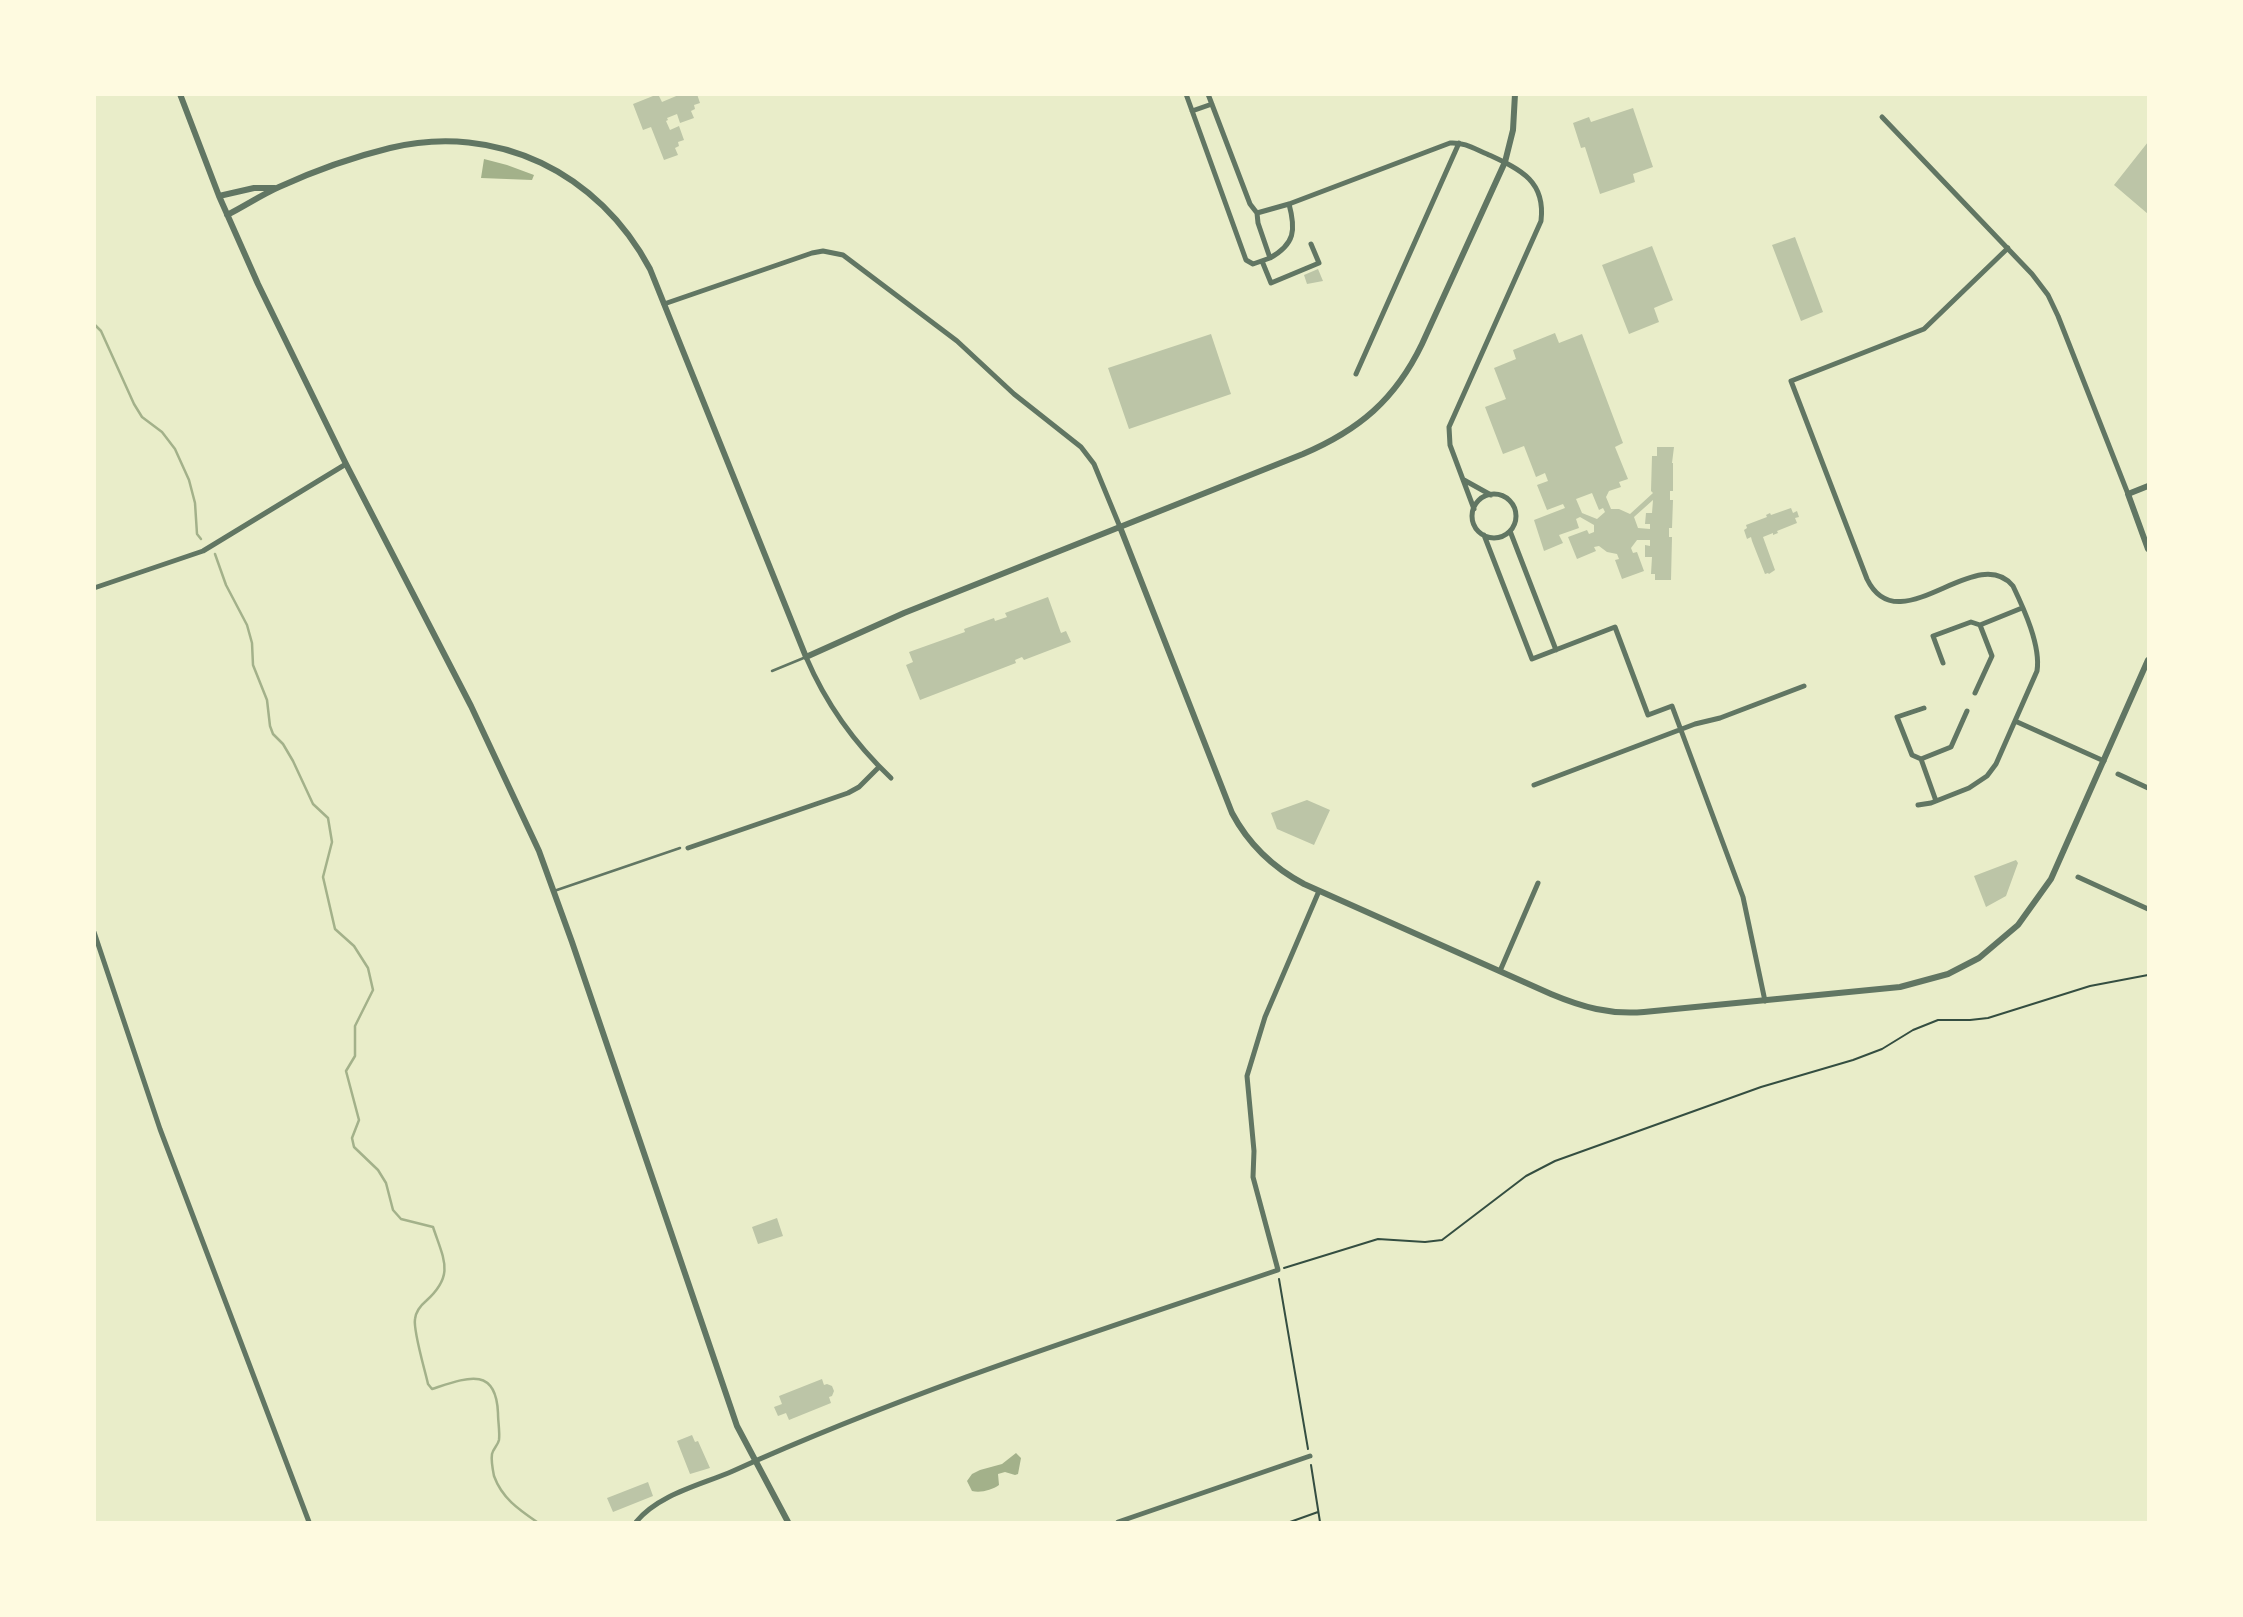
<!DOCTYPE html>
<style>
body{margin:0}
#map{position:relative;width:2243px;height:1617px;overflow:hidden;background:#e9edc9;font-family:Overpass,sans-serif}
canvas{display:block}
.frame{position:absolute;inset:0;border:96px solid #fefae0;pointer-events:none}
</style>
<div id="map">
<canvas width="2243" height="1617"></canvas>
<div class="frame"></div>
</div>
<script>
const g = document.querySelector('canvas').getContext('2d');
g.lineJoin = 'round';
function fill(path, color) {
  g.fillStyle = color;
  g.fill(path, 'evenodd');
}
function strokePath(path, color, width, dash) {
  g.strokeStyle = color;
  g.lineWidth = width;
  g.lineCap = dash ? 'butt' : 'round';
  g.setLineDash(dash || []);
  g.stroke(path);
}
fill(new Path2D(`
 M 484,159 L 507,165 L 534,175 L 532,180 L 481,178 Z
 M 1016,1453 L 1021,1458 L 1018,1474 L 1015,1475 L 1005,1472 L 998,1474 L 999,1485 C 992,1490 981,1493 972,1491 L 967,1481 L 972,1474 L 980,1470 L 1002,1464 Z`), '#a3b18a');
strokePath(new Path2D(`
 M 94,324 L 101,331 L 134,404 L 142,417 L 162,432 L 175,449 L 189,480 L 195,503 L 197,534 L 201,539
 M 215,554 L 226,585 L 247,625 L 252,643 L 253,665 L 267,700 L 270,726 L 273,734 L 283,744 L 293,761 L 313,804 L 328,818 L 332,842 L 323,877 L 335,929 L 354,946 L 368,968 L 373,990 L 355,1026 L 355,1056 L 346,1071 L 359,1120 L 352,1138 L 354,1147 L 378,1170 L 386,1183 L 393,1210 L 401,1219 L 433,1227 C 444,1260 455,1275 426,1301 C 420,1306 416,1311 415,1319 C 413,1331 425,1370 428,1384 L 432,1389 C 466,1378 496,1365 498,1413 C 498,1422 500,1432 499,1440 C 498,1445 493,1449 492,1454 C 491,1460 493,1471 494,1476 C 502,1498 518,1509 537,1522`), '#a3b18a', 2.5);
fill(new Path2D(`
 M 658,94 L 662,102 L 681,94 L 697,94 L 700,103 L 694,105 L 695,109 L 691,111 L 694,118 L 680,123 L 677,114 L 667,118 L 668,120 L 666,121 L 670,130 L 679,126 L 684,140 L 678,142 L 679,146 L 675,148 L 678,155 L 664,160 L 651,127 L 643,130 L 633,104 Z
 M 1633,108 L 1653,167 L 1633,174 L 1635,182 L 1600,194 L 1585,147 L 1581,148 L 1573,123 L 1589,117 L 1591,122 Z
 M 2148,142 L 2148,214 L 2114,185 Z
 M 1795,237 L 1823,312 L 1801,321 L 1772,245 Z
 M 1652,246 L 1673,300 L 1654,308 L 1659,322 L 1629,334 L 1602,265 Z
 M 1318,269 L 1323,281 L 1307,284 L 1304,275 Z
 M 1555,333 L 1559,343 L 1582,334 L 1623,443 L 1615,447 L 1628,479 L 1619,482 L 1621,487 L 1609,491 L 1606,497 L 1611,509 L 1619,509 L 1630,514 L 1653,493 L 1651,491 L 1652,456 L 1657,456 L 1657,447 L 1674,447 L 1672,463 L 1673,463 L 1673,491 L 1670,491 L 1670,500 L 1673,500 L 1672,528 L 1669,528 L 1669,537 L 1672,537 L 1671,580 L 1655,580 L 1655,574 L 1651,574 L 1652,557 L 1645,557 L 1645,545 L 1650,546 L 1650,540 L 1637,540 L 1631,548 L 1633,553 L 1637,552 L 1644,571 L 1622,579 L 1615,560 L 1619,559 L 1617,554 L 1607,552 L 1599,546 L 1594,547 L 1596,551 L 1577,559 L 1568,537 L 1587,530 L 1589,534 L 1594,532 L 1594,525 L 1580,517 L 1576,519 L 1579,528 L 1559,535 L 1563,543 L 1544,551 L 1534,520 L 1565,508 L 1563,504 L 1547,510 L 1537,485 L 1548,481 L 1545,473 L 1536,477 L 1524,446 L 1503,454 L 1485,407 L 1506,399 L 1494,368 L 1516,359 L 1513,350 ZM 1592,493 L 1599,510 L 1603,508 L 1605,512 L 1597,519 L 1582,513 L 1576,499 ZM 1653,500 L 1652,513 L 1646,513 L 1645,524 L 1650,524 L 1650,529 L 1638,528 L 1634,517 Z
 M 1211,334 L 1231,394 L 1129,429 L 1108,368 Z
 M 1791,508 L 1793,513 L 1797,511 L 1799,517 L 1795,518 L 1797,523 L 1777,531 L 1778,533 L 1773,535 L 1773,533 L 1763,537 L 1775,570 L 1769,574 L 1768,573 L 1765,574 L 1752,541 L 1751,537 L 1747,539 L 1744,530 L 1747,528 L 1746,525 L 1767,517 L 1766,515 L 1770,513 L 1771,515 Z
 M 1048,597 L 1061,633 L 1066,631 L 1071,642 L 1024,660 L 1022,657 L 1015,660 L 1016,663 L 920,700 L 906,665 L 913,662 L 909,652 L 965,632 L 964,629 L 994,618 L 995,621 L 1007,617 L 1005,613 Z
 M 1307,800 L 1330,810 L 1314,845 L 1277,829 L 1271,813 Z
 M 2016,860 L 2018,863 L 2006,896 L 1986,907 L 1974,876 Z
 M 777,1218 L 783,1236 L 758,1244 L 752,1227 Z
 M 822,1379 L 824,1385 L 827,1384 L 832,1386 L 834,1391 L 832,1396 L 829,1397 L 831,1403 L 789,1420 L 786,1413 L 778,1416 L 774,1407 L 782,1404 L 779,1396 Z
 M 692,1435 L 695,1442 L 698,1441 L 710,1468 L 690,1474 L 677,1441 Z
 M 648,1482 L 653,1496 L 613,1512 L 607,1498 Z`), '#bcc5a7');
strokePath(new Path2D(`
 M 1284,1268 L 1378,1239 L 1425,1242 L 1442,1240 L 1526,1176 L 1555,1161 L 1761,1087 L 1853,1060 L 1882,1049 L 1913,1030 L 1938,1020 L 1970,1020 L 1988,1018 L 2090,986 L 2148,975
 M 1279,1279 L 1308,1449
 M 1311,1465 L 1320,1522
 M 1290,1522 L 1318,1512`), '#344e41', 2);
strokePath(new Path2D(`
 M 772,671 L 806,657
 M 554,891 L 680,848`), '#617663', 2.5);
strokePath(new Path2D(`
 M 1186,94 L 1246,260 L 1253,264 L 1270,258
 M 1208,94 L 1250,204 L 1257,213 L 1289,204 L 1450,143 C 1464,142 1475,149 1487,154 C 1519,169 1546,180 1541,221 L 1449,427 L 1450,445 L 1474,509
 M 1192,111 L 1212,104
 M 1882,117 L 2032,274 L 2048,295 L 2058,316 L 2128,494
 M 1257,213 L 1258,223 L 1270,258 C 1295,244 1296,230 1289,204
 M 1262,261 L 1271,283 L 1319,263 L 1311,244
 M 664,304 L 812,253 L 823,251 L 843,255 L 957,341 L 1014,394 L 1081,447 L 1094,464 L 1120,527
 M 1356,374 L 1459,143
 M 1464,480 L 1491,495
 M1472 516a22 22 0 1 1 44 0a22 22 0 1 1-44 0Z
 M 1510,531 L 1556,650
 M 1484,535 L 1532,659 L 1615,627 L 1648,715 L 1672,706 L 1743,897 L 1765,1001
 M 94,588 L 203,551 L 346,464
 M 806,657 C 826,704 854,743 891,778
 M 1943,663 L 1933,636 L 1971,622 L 1980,625
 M 1975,693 L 1992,656 L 1980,625 L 2022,608
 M 2015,721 L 2104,761
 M 1921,759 L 1912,755 L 1897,717 L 1924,708
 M 2118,774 L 2148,788
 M 1534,785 L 1695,724 L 1720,718 L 1804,686
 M 1936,801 L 1921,759 L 1951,747 L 1967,711
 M 1918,805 L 1931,803 L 1969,788 L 1987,776 L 1996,764 L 2037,671 C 2041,646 2024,609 2013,586 C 1976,541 1899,645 1867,579 L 1791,381 L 1924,329 L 2008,248
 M 688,848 L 848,793 L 859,787 L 879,767
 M 2078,877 L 2148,909
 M 94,932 L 160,1129 L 309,1522
 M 1500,971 L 1538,883
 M 636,1522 C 659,1494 701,1485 733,1471 C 910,1391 1095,1332 1278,1270 L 1253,1177 L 1254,1151 L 1247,1076 L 1265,1017 L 1319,891
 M 1118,1522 L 1310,1456`), '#617663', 5);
strokePath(new Path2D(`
 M 180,94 L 219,196 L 258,284 L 346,464 L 471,706 L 539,851 L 572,942 L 737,1426 L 788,1522
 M 219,196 L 254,188 L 275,188
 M 227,215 C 245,206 261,195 279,187 C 314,171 353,157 390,148 C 497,122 599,173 650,269 L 806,657 L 904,613 L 1303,454 C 1359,430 1395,400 1422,344 L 1505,162 L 1513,130 L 1515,94
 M 2148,486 L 2128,494 L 2148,549
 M 1120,527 L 1232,813 C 1249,845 1272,867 1304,884 L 1551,994 C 1582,1007 1610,1015 1644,1012 L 1900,987 L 1948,974 L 1979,958 L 2018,925 L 2051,879 L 2148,660`), '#617663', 6);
</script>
